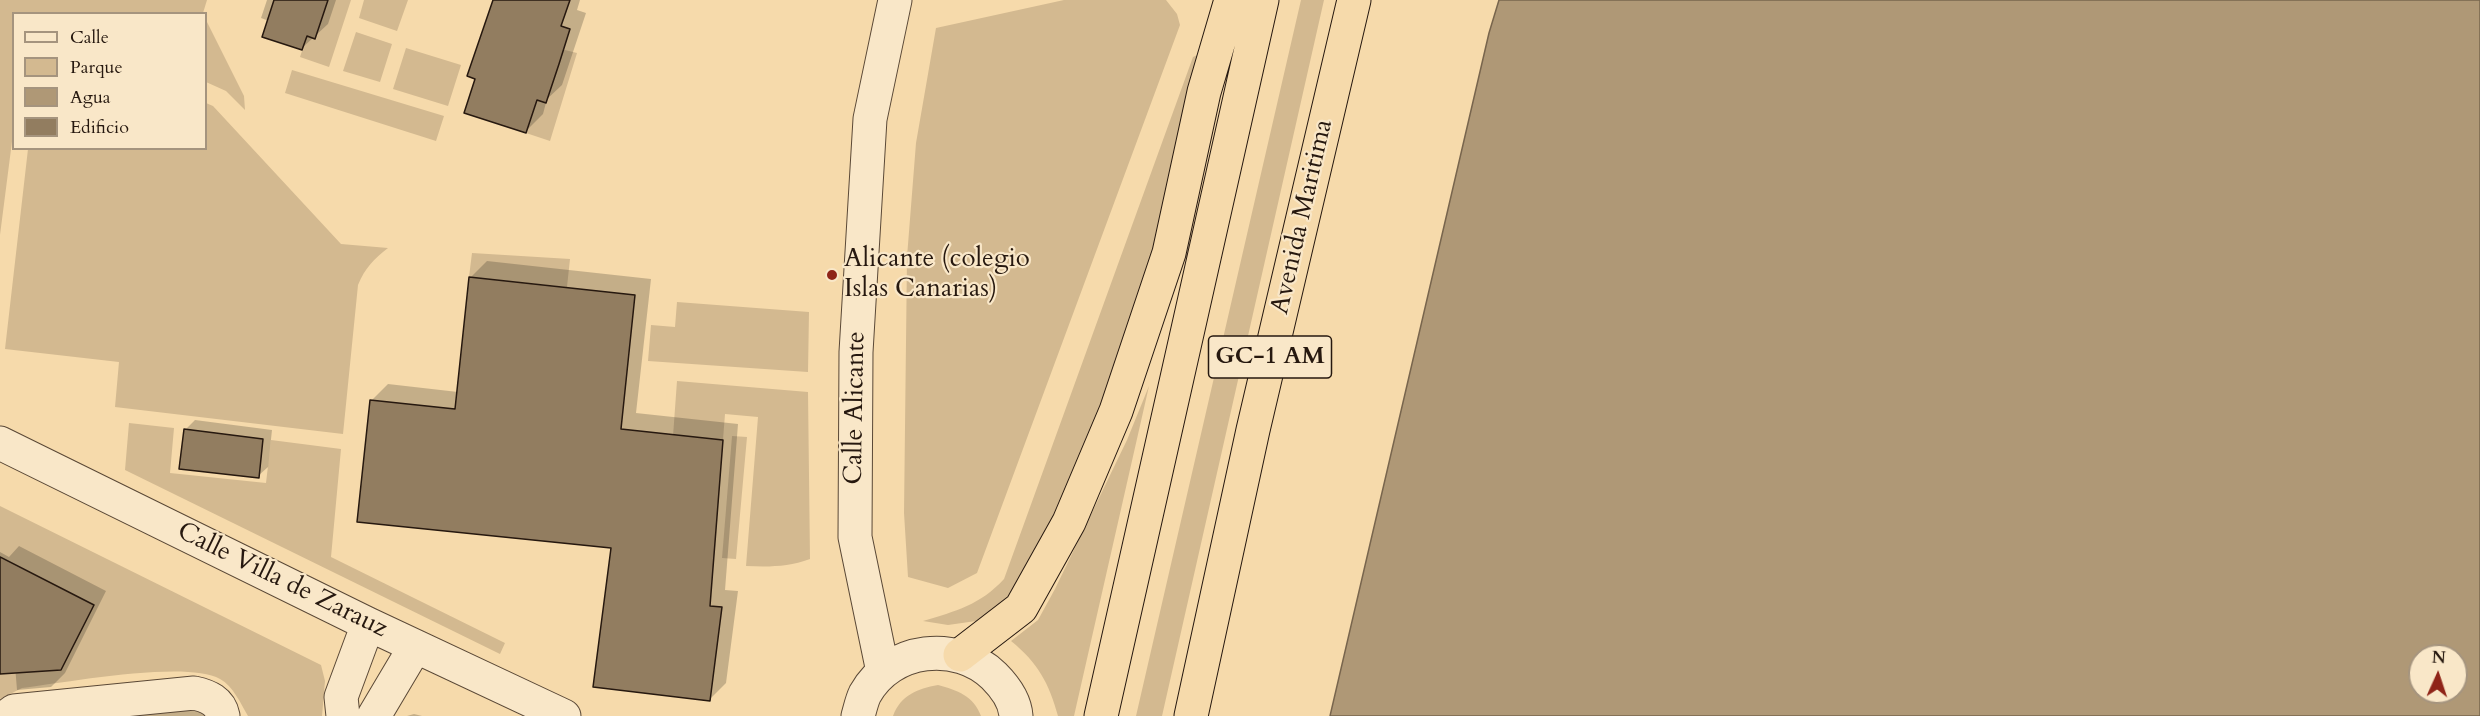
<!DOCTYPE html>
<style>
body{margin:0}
#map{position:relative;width:2480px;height:716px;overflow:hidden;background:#f6daab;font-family:Cardo,serif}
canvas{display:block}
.legend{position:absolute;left:12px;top:12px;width:195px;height:138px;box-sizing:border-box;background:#f9e7c8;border:2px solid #a5947e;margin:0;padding:8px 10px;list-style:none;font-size:18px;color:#26180f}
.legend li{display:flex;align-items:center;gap:12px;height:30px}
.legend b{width:30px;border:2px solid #a5947e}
.north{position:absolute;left:2408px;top:644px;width:60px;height:60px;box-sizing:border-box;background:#f9e7c8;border:2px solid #a5947e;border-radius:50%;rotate:3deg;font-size:16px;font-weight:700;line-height:24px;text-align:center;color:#26180f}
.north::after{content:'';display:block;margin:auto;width:21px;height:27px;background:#8f2418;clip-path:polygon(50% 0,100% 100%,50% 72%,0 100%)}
</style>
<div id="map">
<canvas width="2480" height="716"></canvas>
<ul class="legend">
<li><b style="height:8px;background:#f9e7c8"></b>Calle</li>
<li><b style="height:16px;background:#d3b990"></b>Parque</li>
<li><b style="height:16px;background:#af9876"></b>Agua</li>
<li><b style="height:16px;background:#927d60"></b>Edificio</li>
</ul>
<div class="north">N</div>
</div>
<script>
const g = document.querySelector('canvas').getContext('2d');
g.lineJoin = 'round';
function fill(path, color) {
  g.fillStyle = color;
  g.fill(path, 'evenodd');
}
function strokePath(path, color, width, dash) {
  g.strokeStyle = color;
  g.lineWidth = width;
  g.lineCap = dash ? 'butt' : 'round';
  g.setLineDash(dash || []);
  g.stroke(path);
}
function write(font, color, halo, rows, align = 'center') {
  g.font = font + ' Cardo,serif';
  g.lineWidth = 4.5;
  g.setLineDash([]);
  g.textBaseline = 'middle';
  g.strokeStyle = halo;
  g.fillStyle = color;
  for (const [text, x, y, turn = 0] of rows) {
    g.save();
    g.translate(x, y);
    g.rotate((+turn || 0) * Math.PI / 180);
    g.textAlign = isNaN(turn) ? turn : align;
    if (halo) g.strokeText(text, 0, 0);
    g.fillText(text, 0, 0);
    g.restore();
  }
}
fill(new Path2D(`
 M 0,0 L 207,0 L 203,13 L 14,14 L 14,126 L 0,235 Z
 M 328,0 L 351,0 L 329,67 L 300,57 L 307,36 L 315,39 Z
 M 364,0 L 408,0 L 397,31 L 359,18 Z
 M 1064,0 L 1166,0 L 1177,14 L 1180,25 L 977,573 L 948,588 L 908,577 L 904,513 L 907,257 L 916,143 L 936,28 Z
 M 1301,0 L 1324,0 L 1162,716 L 1136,716 Z
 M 206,20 L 244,96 L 245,110 L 226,91 L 206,82 Z
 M 356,32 L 392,44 L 380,82 L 343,71 Z
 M 406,48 L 461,65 L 448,106 L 393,89 Z
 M 557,48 L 577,53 L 550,141 L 526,133 L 537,100 L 546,103 Z
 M 1202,53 L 1159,245 L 1107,398 L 1050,528 L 1002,607 L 976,621 L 948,625 L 923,621 C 956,611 980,605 1004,579 L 1193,57 Z
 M 292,70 L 444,116 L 436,141 L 285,93 Z
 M 206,103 L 213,106 L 341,244 L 388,248 C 374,259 365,268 358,285 L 343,434 L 115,407 L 119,362 L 5,349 L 28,149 L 206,148 Z
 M 472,253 L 570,259 L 567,287 L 469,277 Z
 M 677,302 L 809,312 L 808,372 L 648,361 L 651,325 L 675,327 Z
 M 677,381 L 808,392 L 810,559 C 788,567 769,567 746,566 L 758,417 L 725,414 L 723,440 L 673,436 Z
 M 1149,386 L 1074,716 L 1058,716 C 1049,683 1038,663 1011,641 L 1038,620 L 1055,589 L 1127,440 Z
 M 129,423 L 174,428 L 170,473 L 266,483 L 271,440 L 341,449 L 331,557 L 505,643 L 500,654 L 125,470 Z
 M 732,436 L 747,437 L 736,559 L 722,558 Z
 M 0,506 L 321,665 L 325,681 L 322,716 L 248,716 C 241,704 233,686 220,679 C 186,660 65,683 22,688 L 0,699 Z
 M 938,685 C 957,690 974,696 981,716 L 893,716 C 901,695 917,689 938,685 Z`), '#d3b990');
const water = new Path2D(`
 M 1499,0 L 2480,0 L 2480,716 L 1330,716 L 1489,33 ZM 2420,656 L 2456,656 L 2456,692 L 2420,692 Z`);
fill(water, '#af9876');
strokePath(water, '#78654d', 1.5);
fill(new Path2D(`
 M 267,0 L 336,0 L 328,24 L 302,48 L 269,21 L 261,18 Z
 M 494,0 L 580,0 L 577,10 L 586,13 L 562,85 L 547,99 L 543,114 L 526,131 L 477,78 Z
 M 487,261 L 651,279 L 636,413 L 738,424 L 725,590 L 738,591 L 726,683 L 710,699 L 612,547 L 371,401 L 388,384 L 458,392 L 470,278 Z
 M 195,420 L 272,430 L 268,467 L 258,476 L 185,430 Z
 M 19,546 L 106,591 L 65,673 L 51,687 L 17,690 L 11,617 L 0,638 L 0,552 L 9,557 Z
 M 209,697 L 211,716 L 36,716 Z
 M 414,714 L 422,716 L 423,716 L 407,716 Z`), '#0003');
const building = new Path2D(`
 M 274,0 L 328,0 L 315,39 L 307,36 L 302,50 L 262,37 Z
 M 493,0 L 570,0 L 561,26 L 570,29 L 559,64 L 546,103 L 537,100 L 526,133 L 464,113 L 475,79 L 467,76 Z
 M 469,277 L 635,295 L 621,429 L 723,440 L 710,606 L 722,607 L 710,701 L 593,687 L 611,548 L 357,522 L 370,400 L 455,409 Z
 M 184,429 L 263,439 L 259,478 L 179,469 Z
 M 0,557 L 94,605 L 61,670 L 0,674 Z`);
fill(building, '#927d60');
strokePath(building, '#26180f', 1.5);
const minor = new Path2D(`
 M 0,443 L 368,624 L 564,716
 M 883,672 L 855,537 L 856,352 L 870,119 L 895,0
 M 7,716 L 14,711 L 194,693 C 208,696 220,701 223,716
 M 343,716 L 341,697 L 368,624
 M 374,716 L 415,647
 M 858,716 C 860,709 862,700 865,694 C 891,647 957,640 994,676 C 1004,686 1015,701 1016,716`);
const highway = new Path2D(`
 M 960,655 L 1021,608 L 1069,522 L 1116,411 L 1169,253 L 1204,92 L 1231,0
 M 1101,716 L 1262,0
 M 1191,716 L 1253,430 L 1354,0`);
strokePath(minor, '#5a4836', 35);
strokePath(highway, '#26180f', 35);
strokePath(minor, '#f9e7c8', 33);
strokePath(highway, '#f6daab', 33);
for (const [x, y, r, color] of [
 [832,275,6,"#8f2418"]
]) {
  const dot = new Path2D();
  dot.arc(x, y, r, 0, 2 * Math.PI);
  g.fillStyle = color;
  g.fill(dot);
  strokePath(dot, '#f9e7c8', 2);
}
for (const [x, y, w] of [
 [1270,357,123]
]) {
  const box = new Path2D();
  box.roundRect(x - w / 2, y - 21, w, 42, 4.5);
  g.fillStyle = '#f9e7c8';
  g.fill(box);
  strokePath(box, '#26180f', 1.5);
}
write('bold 24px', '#26180f', null, [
 ["GC-1 AM",1270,357]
]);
write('26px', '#26180f', '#f9e7c8', [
 ["Avenida Maritima",1303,217,-77],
 ["Calle Alicante",856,408,-89],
 ["Calle Villa de Zarauz",282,581,26]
]);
write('26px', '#26180f', '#f9e7c8', [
 ["Alicante (colegio",844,260],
 ["Islas Canarias)",844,290]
], 'left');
</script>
